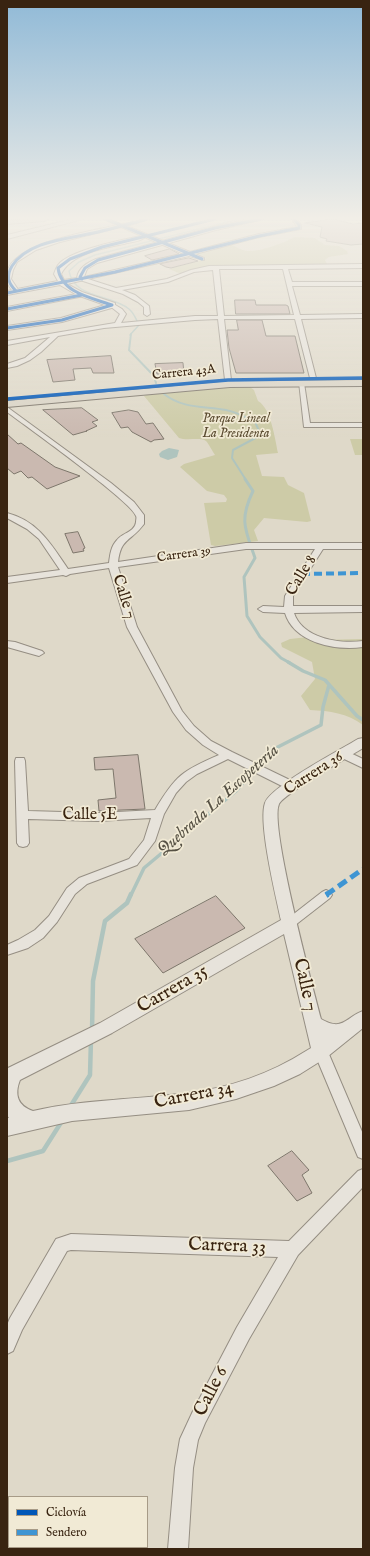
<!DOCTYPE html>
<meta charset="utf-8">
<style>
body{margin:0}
#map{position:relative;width:370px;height:1556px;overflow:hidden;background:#dfd9c9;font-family:"IM FELL English",serif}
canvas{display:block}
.frame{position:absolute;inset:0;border:8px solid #392411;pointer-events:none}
.legend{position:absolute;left:8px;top:1496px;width:140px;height:52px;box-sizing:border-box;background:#f1ead5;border:1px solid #a79b87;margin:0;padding:5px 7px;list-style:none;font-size:12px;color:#392411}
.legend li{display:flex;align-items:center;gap:8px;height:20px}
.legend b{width:20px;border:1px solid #a79b87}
</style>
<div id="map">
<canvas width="370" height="1556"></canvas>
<div class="frame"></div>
<ul class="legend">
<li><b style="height:5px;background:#0057b8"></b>Ciclovía</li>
<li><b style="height:5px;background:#3e95d3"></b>Sendero</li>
</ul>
</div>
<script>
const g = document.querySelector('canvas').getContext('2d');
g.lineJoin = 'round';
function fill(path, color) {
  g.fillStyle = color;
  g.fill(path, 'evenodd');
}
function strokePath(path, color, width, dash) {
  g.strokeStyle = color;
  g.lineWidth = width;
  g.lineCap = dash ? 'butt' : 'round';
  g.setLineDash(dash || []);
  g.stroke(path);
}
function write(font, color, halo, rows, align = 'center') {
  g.font = font + ' "IM FELL English",serif';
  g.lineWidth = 3.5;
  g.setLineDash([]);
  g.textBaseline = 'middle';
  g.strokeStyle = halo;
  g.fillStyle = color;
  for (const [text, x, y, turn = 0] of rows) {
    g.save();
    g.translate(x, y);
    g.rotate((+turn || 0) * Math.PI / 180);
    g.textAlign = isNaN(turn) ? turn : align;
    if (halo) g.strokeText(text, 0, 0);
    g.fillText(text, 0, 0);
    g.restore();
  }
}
fill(new Path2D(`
 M 295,237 L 315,238 L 325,245 L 339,246 L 347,251 L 348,254 L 329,257 L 325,260 L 327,264 L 322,266 L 221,267 L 181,274 L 169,269 L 205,259 L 206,258 L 197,253 C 199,247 221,243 228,244 C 235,245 241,251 248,251 C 263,251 283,243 295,237 Z
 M 223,386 L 250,387 L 254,390 L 258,401 C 271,408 275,439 278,453 L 256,455 L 262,476 L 284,477 L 288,485 L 304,493 L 311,521 L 307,522 L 264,518 L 254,530 L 258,541 L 215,546 L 211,545 L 204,503 L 226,502 L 227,499 L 224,495 L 207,491 L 180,467 L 184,464 L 215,455 C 212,451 209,444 206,441 C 201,437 186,441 179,438 L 144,396 L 152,393 Z
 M 350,439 L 363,439 L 363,455 L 355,455 Z
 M 308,637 L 321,640 L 363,639 L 363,725 C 347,713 330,711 310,710 L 301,696 L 315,679 L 312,662 L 282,647 L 281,643 L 290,639 Z`), '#cdcba7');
fill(new Path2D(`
 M 169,448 L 179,450 L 177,457 L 168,460 L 160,457 L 159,454 L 162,451 Z`), '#afc4be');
strokePath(new Path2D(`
 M 130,335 L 139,325 C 136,319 134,313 129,309 C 111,294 74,299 69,271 L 79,262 L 95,255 L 239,219`), '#afc4be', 1.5);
strokePath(new Path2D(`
 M 131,334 L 129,350 L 154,376 L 156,383
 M 164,394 C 183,409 204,406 226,410 C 236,412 246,417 255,422 L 261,435 L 233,450 L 232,458 L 246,480`), '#afc4be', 2);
strokePath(new Path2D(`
 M 245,479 L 253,491 C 239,520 245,529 255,558 L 244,577 L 247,616 L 260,637 L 281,658 L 290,663`), '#afc4be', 3);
strokePath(new Path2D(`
 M 288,662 L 303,671 L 325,680 L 357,716 L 363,720
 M 131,895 L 144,868 L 236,791 L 270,751 L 321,725 L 323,707 L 329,685`), '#afc4be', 3.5);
strokePath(new Path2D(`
 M 92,1031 L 93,981 L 105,921 L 127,903 L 131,894
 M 70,1107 L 90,1075 L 91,1039
 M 7,1161 L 43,1151 L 62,1121`), '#afc4be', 4.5);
const building = new Path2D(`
 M 333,219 L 353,224 L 363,223 L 363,244 L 351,245 L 326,241 L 327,239 L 320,237 L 322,227 L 305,223 Z
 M 170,249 L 179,254 L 152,260 L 145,256 Z
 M 189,258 L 198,261 L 171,268 L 166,267 L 160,264 Z
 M 235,300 L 255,300 L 256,305 L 286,305 L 288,306 L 290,314 L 236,314 Z
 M 237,320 L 262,320 L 266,336 L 295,336 L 304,373 L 236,373 L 229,348 L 227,330 L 238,330 Z
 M 111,356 L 114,373 L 93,373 L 91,368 L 73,369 L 75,380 L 53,382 L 47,360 Z
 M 183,363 L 184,373 L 157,374 L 155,364 Z
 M 82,408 L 98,420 L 92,422 L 97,426 L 86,431 L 87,431 L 73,435 L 43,410 Z
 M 129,410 L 138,412 L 146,424 L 153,423 L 164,439 L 154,440 L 151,442 L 132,432 L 128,427 L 121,428 L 112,413 Z
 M 7,434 L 18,444 L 21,443 L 55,467 L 80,476 L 47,489 L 32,477 L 28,478 L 21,471 L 14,474 L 7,468 Z
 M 78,532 L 85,548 L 83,549 L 84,551 L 73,553 L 65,534 Z
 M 138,755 L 145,809 L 99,811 L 98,800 L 116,798 L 113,769 L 95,770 L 94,758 Z
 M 216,896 L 245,928 L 163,973 L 135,939 Z
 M 292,1151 L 309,1170 L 302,1175 L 312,1193 L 297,1201 L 268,1166 Z`);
fill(building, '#cab9b0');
strokePath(building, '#7d766b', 1);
const minor = new Path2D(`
 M 73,219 L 83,219 L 7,239 L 7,235 Z
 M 104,219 C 111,219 117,224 123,224 C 132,224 140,219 149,219 L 127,226 L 190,252 L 259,234 L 297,227 L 292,219 L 297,219 L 301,225 L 301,229 L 259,237 L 195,254 L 204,258 L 204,260 L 189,256 L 88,279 L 116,288 L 167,279 L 191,270 L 209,266 L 363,264 L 363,268 L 288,269 L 292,282 L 363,282 L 363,286 L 292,286 L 300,315 L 363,314 L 363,318 L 301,319 L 316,378 L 313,380 L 310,378 L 295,319 L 224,319 L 231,380 L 228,382 L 225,380 L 218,319 L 195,320 L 104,328 L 58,336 L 41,352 L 30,360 L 17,366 L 7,368 L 7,364 L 25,358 L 50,337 L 7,345 L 7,341 L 115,323 L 120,314 L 110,306 L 109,305 L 112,303 L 122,309 L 126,314 L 121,323 L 195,316 L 218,316 L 213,270 L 194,272 L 168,282 L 122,290 L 135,295 L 149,306 L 150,314 L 147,316 L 144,314 L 144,307 L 138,302 L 123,294 L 80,280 L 80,278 L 184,254 L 121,227 L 60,242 L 36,250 L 17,262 L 13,270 L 11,279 L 19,291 L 18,292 L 14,292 C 9,287 7,284 7,276 C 7,243 91,232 117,225 ZM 219,269 L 283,269 L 294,315 L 224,316 Z
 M 82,293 L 85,295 L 84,296 L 7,311 L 7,307 Z
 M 299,382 L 304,383 L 310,423 L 363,423 L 363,427 L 304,427 Z
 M 7,407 L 111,483 L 134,502 L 144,515 L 144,524 C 131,542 121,537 118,562 L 246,543 L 363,543 L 363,549 L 323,549 L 293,596 L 293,606 L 363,606 L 363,612 L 294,613 C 303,639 340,644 363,641 L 363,647 C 336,651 294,643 285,613 L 263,612 L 258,609 L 263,606 L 284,607 L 285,596 L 315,549 L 246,549 L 118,567 L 137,627 L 182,711 L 194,726 L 211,741 L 232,752 L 296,783 L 298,786 L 296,789 L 288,789 L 228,759 L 197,774 L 186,782 L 176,793 L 164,814 L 155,841 L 137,865 L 87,884 L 75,894 L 57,922 L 43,938 L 28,948 L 7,955 L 7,945 L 18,940 L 35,930 L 49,916 L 67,888 L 79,878 L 129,859 L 144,840 L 151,818 L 98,821 L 28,819 L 29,843 L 27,846 L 23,847 L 19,846 L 17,843 L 15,761 L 16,758 L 24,758 L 25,761 L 28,811 L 98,813 L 155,810 C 176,775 182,771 219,755 L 203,745 L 186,730 L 173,712 L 127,627 L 109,568 L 70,574 L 66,576 L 63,575 L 7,583 L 7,577 L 60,570 L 39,539 L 27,529 L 7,518 L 7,513 C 38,521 51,544 68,569 L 109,563 C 110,555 111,546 117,540 C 122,533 135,532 136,522 C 136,520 137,517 136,516 C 132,502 26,426 7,412 Z
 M 7,641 L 15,642 L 42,651 L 44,653 L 39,656 L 7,647 Z
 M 344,750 L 363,759 L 363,768 L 340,757 L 339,754 L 340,751 Z
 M 326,890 L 330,892 L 332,895 L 330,898 L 294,926 L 290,928 L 286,926 L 284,923 L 286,920 L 322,892 Z
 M 321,1046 L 326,1048 L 328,1052 L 363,1134 L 363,1159 L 358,1157 L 314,1052 L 316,1048 Z
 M 363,1169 L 363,1187 L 298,1255 L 249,1339 L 205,1423 L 198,1440 L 193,1468 L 188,1549 L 168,1549 L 175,1468 L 180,1439 L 193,1411 L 237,1327 L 278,1257 L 71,1250 L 67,1251 L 22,1330 L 13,1351 L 7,1354 L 7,1325 L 10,1318 L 56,1239 L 71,1234 L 289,1241 L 358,1171 Z`);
const tertiary = new Path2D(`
 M 250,219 L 264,219 L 216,230 L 97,263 L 87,269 L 84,277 L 85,279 L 84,280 L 67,284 L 82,292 L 115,303 L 115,307 L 62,322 L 7,330 L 7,326 L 61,318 L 105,305 L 77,295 L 60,285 L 7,295 L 7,291 L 58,281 L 54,274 C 55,271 56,268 58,265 C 70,250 122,240 141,236 L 144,238 C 139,242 130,242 124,244 C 103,248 71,254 61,274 L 64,280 L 77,278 C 78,268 87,263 96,259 L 213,227 Z
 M 363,738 L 363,748 C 349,757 285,793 279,804 C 269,825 313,988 321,1019 C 343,1032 346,1017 363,1011 L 363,1028 L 327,1057 L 300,1074 L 274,1086 L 236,1099 L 189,1110 L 72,1121 L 7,1136 L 7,1118 L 9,1118 L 7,1115 L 8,1068 L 100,1023 L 281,920 C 276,897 258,822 265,803 C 271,786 340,750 358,739 ZM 284,934 L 311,1048 L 306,1051 C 270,1074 229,1088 187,1093 C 135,1100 84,1099 33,1111 C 18,1106 14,1095 20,1080 L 112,1033 Z`);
const primary = new Path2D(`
 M 48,219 L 44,221 L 7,224 L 7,220 Z
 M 363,380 L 363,386 L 230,387 L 7,407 L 7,401 L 230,381 Z`);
strokePath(minor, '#958e83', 2);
strokePath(tertiary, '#958e83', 2);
strokePath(primary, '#7d766b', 2);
fill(minor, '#e7e3db');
fill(tertiary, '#e7e3db');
fill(primary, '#dad4c6');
strokePath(new Path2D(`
 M 302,574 L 363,573`), '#3e95d3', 4, [8, 4]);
strokePath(new Path2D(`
 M 326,895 L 363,869`), '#3e95d3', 5, [10, 5]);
strokePath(new Path2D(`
 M 326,895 L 328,894`), '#3e95d3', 6, [12, 6]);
strokePath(new Path2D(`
 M 106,219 L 202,259
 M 82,279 L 80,277 L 85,268 L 98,260 L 215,228 L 261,219
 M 16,291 C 8,283 6,276 12,266 C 28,241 67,239 93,233 C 111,229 129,224 147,219
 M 7,293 L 115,272 L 259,236 L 299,228 L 299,225 L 294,219
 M 112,305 C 92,298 61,293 58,268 L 70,259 L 102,247 L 215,219
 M 7,309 L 82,295
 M 7,328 L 62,320 L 112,305`), '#0057b8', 3);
strokePath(new Path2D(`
 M 7,399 L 228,380 L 363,378`), '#0057b8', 3.5);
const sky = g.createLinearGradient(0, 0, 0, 437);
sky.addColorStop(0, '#91bad7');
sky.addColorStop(0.5, '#f1eee7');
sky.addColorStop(1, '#f1eee700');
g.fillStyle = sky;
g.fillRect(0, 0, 370, 437);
write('13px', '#392411', '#f1ead5', [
 ["Carrera 43A",184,373,-6],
 ["Carrera 39",184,555,-8]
]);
write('italic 13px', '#5a4b30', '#f1ead5', [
 ["Parque Lineal",236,419],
 ["La Presidenta",236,434]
]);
write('16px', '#392411', '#f1ead5', [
 ["Calle 8",302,576,-59],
 ["Calle 7",123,597,73],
 ["Carrera 36",314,774,-33],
 ["Calle 5E",90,816]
]);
write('italic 17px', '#565144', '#f1ead5', [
 ["Quebrada La Escopetería",219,801,-42]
]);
write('19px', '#392411', '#f1ead5', [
 ["Calle 7",304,985,77],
 ["Carrera 35",173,990,-30],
 ["Carrera 34",194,1096,-11],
 ["Carrera 33",227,1247,2],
 ["Calle 6",212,1392,-63]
]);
</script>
